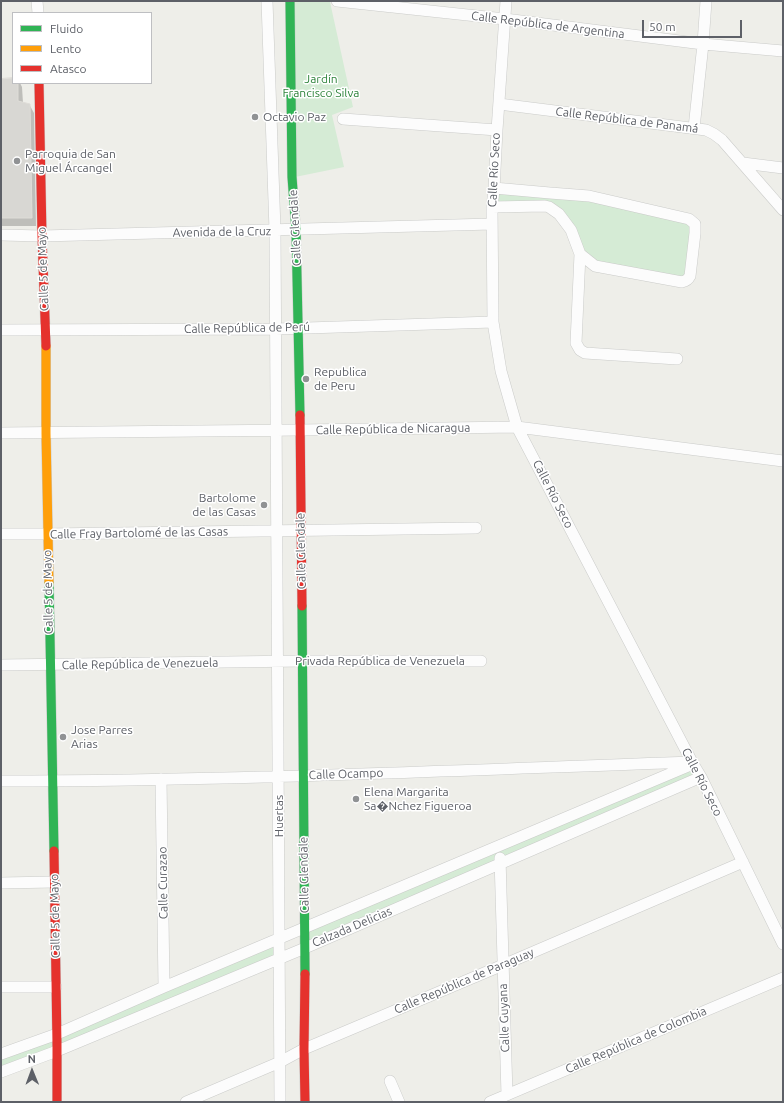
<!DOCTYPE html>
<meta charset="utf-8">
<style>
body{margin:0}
#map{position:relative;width:784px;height:1103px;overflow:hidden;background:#eeeee9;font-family:Ubuntu,sans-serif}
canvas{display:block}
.frame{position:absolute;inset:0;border:2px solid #5d6067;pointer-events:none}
.legend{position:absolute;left:12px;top:12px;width:140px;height:72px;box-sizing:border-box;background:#fff;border:1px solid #bebfc2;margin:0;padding:5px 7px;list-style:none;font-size:12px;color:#5d6067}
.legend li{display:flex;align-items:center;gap:8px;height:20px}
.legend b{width:20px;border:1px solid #bebfc2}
.north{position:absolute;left:12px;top:1051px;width:40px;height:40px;-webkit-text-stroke:3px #fff;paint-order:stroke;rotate:359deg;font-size:11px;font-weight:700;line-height:16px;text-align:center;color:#5d6067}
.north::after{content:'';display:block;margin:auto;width:14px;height:18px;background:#5d6067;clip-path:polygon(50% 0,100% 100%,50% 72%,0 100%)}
.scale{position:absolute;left:642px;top:20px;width:100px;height:18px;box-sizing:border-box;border:2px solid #5d6067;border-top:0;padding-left:5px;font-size:12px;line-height:14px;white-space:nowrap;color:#5d6067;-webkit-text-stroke:3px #fff;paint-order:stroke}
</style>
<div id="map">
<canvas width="784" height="1103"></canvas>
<div class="frame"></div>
<ul class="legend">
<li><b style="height:5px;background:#30b455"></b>Fluido</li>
<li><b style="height:5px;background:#ff9f0a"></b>Lento</li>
<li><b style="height:5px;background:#e5322d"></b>Atasco</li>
</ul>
<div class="north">N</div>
<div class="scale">50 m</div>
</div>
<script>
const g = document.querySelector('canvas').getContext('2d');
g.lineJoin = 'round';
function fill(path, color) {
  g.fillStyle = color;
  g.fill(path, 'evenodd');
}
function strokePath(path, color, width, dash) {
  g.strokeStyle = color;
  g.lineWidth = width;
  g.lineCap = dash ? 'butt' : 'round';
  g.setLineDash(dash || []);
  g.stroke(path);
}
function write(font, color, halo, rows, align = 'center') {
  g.font = font + ' Ubuntu,sans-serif';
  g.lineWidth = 3;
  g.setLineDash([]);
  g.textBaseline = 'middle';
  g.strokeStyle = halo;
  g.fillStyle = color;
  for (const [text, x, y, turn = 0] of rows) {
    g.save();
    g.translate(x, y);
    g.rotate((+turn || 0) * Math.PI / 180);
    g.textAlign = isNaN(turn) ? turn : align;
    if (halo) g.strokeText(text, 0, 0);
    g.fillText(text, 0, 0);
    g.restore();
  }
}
fill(new Path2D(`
 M 292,1 L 330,2 L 353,107 L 332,115 L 344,167 L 295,177 Z
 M 494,190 L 589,196 L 689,219 L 695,233 L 685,282 L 595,266 L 559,214 L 492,202 Z
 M 690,765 L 695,774 L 309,942 L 309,930 Z
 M 275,940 L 274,956 L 61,1045 L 62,1036 Z
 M 53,1039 L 53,1049 L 1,1068 L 1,1058 Z`), '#d5ebd5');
fill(new Path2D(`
 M 13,79 L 13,83 L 20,83 L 22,87 L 23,103 L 29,104 L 34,113 L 36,226 L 1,226 L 1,80 Z`), '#0003');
const building = new Path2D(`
 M 13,78 L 13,83 L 18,83 L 18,101 L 30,104 L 32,218 L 1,218 L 1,79 Z`);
fill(building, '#d8d7d3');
strokePath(building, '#dedcd7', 1);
const street = new Path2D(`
 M 37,1 L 38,13
 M 267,1 L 275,230 L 280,1102
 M 337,1 L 505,19 L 703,44 L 783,51
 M 506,1 L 497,130 L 494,190 L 492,207 L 493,322 L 501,371 L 517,427 L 692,762 L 701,777 L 783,944
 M 499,104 L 706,130 L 714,134 L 722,140 L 783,210
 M 343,119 L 497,130
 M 694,128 L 703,44 L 706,1
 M 743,163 L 783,168
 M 494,188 L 550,193 L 589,196 L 689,219 L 695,224 L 695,233 L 690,276 C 688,280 686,281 682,282 L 595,266 L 580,254
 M 492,207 L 545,206 L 549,207 L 559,214 L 571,230 L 580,254 L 576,343 L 580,350 L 585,353 L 677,359
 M 1,235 L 42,236 L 492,224
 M 1,330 L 276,329 L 493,322
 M 1,433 L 300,430 L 517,427 L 783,461
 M 1,534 L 47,534 L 476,528
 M 1,665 L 302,661 L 481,661
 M 161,779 L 164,987
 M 1,781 C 231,781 462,770 692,762
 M 500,858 L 507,1095
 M 1,883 L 54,882
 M 1,987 L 56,987
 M 1,1054 L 57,1034 L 164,987 L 693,764
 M 1,1072 L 57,1051 L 305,948 L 701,777
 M 390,1081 L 399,1102
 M 186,1102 L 280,1062 L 304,1049 L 503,965 L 743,862
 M 490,1102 L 783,978`);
const fast = new Path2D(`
 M 290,1 L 292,177 L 296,230 L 300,415
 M 49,583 L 54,851
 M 302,606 L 305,974`);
const slow = new Path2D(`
 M 46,346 L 46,433 L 49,583`);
const jam = new Path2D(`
 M 39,83 L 42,236 L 46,346
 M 300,415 L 302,606
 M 54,851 L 57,1045 L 57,1102
 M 305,974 L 304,1049 L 305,1102`);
strokePath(street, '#cacbc9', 12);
strokePath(fast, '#cacbca', 10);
strokePath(slow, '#cacbca', 10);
strokePath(jam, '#cacbca', 10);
strokePath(street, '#fcfcfc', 11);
strokePath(fast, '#30b455', 9);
strokePath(slow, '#ff9f0a', 9);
strokePath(jam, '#e5322d', 9);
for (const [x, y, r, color] of [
 [255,117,4,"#909294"],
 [17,161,4,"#909294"],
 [306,379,4,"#909294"],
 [264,505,4,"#909294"],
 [63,737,4,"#909294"],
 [356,799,4,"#909294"]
]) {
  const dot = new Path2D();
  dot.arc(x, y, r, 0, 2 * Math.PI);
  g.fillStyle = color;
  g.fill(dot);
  strokePath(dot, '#fff', 1.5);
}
write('12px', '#5d6067', '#fff', [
 ["Calle República de Argentina",548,25,7],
 ["Calle República de Panamá",627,120,7],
 ["Calle Río Seco",494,170,-87],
 ["Calle Glendale",295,228,-93],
 ["Avenida de la Cruz",222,232,-1],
 ["Calle 5 de Mayo",43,269,-92],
 ["Calle República de Perú",247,328,-1],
 ["Calle República de Nicaragua",393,429,-1],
 ["Calle Río Seco",553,494,63],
 ["Calle Fray Bartolomé de las Casas",139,533,-1],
 ["Calle Glendale",301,551,-91],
 ["Calle 5 de Mayo",48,592,-91],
 ["Privada República de Venezuela",380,661],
 ["Calle República de Venezuela",140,664,-1],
 ["Calle Ocampo",346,774,-2],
 ["Calle Río Seco",702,782,63],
 ["Huertas",279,816,-90],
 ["Calle Glendale",304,875,-91],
 ["Calle Curazao",163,883,-91],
 ["Calle 5 de Mayo",55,916,-91],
 ["Calzada Delicias",352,927,-23],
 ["Calle República de Paraguay",464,981,-23],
 ["Calle Guyana",504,1018,-92],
 ["Calle República de Colombia",636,1040,-23]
]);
write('12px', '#2f843c', '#fff', [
 ["Jardín",321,79],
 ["Francisco Silva",321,93]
]);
write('12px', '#5d6067', '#fff', [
 ["Octavio Paz",263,117],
 ["Parroquia de San",25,154],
 ["Miguel Árcangel",25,168],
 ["Republica",314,372],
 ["de Peru",314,386],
 ["Bartolome",256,498,"right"],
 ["de las Casas",256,512,"right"],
 ["Jose Parres",71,730],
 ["Arias",71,744],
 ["Elena Margarita",364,792],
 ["Sa�Nchez Figueroa",364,806]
], 'left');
</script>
